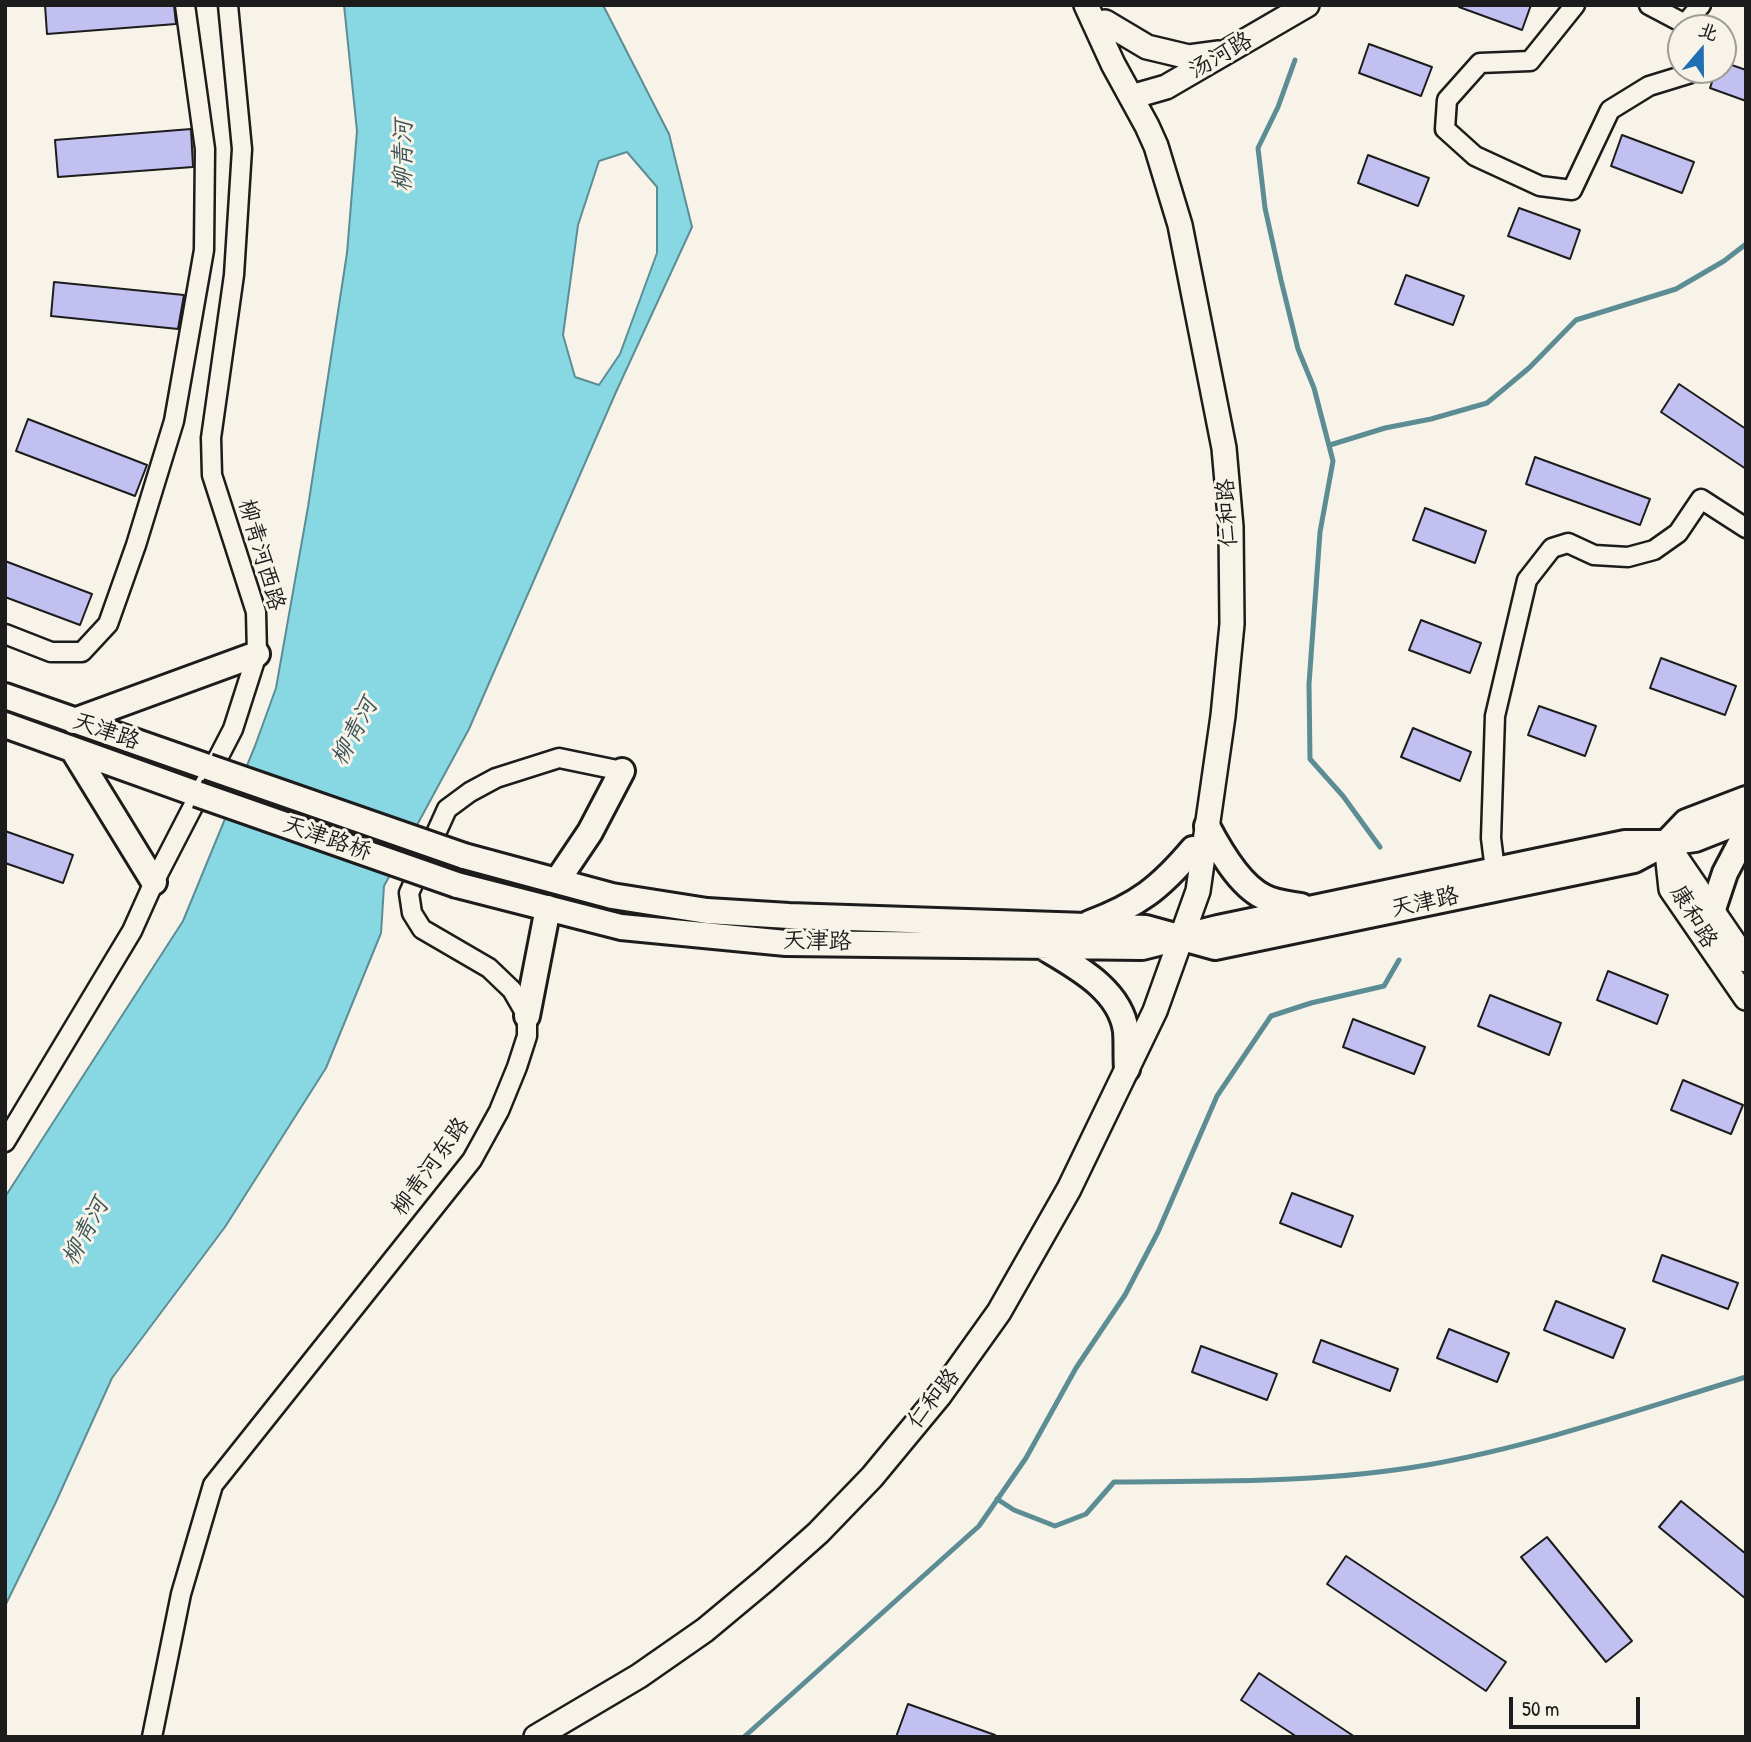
<!DOCTYPE html>
<meta charset="utf-8">
<style>
body{margin:0}
#map{position:relative;width:1751px;height:1742px;overflow:hidden;background:#f7f3e8;font-family:"Patrick Hand","LXGW WenKai TC",sans-serif}
canvas{display:block}
.frame{position:absolute;inset:0;border:7px solid #1c1c1c;pointer-events:none}
.north{position:absolute;left:1667px;top:14px;width:70px;height:70px;box-sizing:border-box;background:#f7f3e8;border:2px solid #9f9d96;border-radius:50%;rotate:20deg;font-size:19px;font-weight:700;line-height:28px;text-align:center;color:#1c1c1c}
.north::after{content:'';display:block;margin:auto;width:24px;height:32px;background:#1f6fb2;clip-path:polygon(50% 0,100% 100%,50% 72%,0 100%)}
.scale{position:absolute;left:1509px;top:1697px;width:131px;height:32px;box-sizing:border-box;border:4px solid #1c1c1c;border-top:0;padding-left:9px;font-size:21px;line-height:24px;white-space:nowrap;color:#1c1c1c;-webkit-text-stroke:5px #f7f3e8;paint-order:stroke}
</style>
<div id="map">
<canvas width="1751" height="1742"></canvas>
<div class="frame"></div>
<div class="north">北</div>
<div class="scale">50 m</div>
</div>
<script>
const g = document.querySelector('canvas').getContext('2d');
g.lineJoin = 'round';
function fill(path, color) {
  g.fillStyle = color;
  g.fill(path, 'evenodd');
}
function strokePath(path, color, width, dash) {
  g.strokeStyle = color;
  g.lineWidth = width;
  g.lineCap = dash ? 'butt' : 'round';
  g.setLineDash(dash || []);
  g.stroke(path);
}
function write(font, color, halo, rows, align = 'center') {
  g.font = font + ' "Patrick Hand","LXGW WenKai TC",sans-serif';
  g.lineWidth = 6;
  g.setLineDash([]);
  g.textBaseline = 'middle';
  g.strokeStyle = halo;
  g.fillStyle = color;
  for (const [text, x, y, turn = 0] of rows) {
    g.save();
    g.translate(x, y);
    g.rotate((+turn || 0) * Math.PI / 180);
    g.textAlign = isNaN(turn) ? turn : align;
    if (halo) g.strokeText(text, 0, 0);
    g.fillText(text, 0, 0);
    g.restore();
  }
}
const water = new Path2D(`
 M 344,5 L 603,5 L 669,134 L 692,227 L 616,392 L 469,729 L 384,886 L 381,933 L 326,1068 L 225,1227 L 112,1378 L 55,1504 L 5,1606 L 5,1197 L 183,921 L 255,746 L 276,688 L 308,507 L 347,253 L 357,131 ZM 627,152 L 657,187 L 657,253 L 620,354 L 599,385 L 575,377 L 563,335 L 578,225 L 599,161 Z`);
fill(water, '#88d8e4');
strokePath(water, '#5d8d94', 2);
strokePath(new Path2D(`
 M 1295,60 L 1278,107 L 1258,148 L 1265,208 L 1281,280 L 1298,349 L 1314,388 L 1333,461 L 1320,532 L 1309,684 L 1310,759 L 1343,796 L 1380,847
 M 1330,445 L 1385,428 L 1431,419 L 1487,403 L 1529,368 L 1576,320 L 1676,289 L 1724,261 L 1746,244
 M 997,1499 L 1014,1510 L 1055,1526 L 1086,1514 L 1114,1482 C 1218,1481 1324,1483 1427,1465 C 1535,1446 1641,1409 1746,1377
 M 744,1737 L 979,1526 L 1026,1458 L 1076,1368 L 1125,1295 L 1158,1232 L 1217,1096 L 1271,1016 L 1311,1003 L 1384,986 L 1399,960`), '#5d8d94', 5);
const building = new Path2D(`
 M 45,5 L 174,5 L 176,24 L 47,34 Z
 M 1459,5 L 1531,5 L 1522,30 L 1459,7 Z
 M 1369,44 L 1432,67 L 1421,96 L 1359,73 Z
 M 1723,62 L 1746,70 L 1746,101 L 1710,88 L 1716,70 L 1723,70 Z
 M 191,129 L 193,167 L 58,177 L 55,140 Z
 M 1622,135 L 1694,162 L 1682,193 L 1611,166 Z
 M 1368,155 L 1429,178 L 1418,206 L 1358,183 Z
 M 1519,208 L 1580,230 L 1570,259 L 1508,236 Z
 M 1406,275 L 1464,296 L 1453,325 L 1395,304 Z
 M 54,282 L 184,295 L 178,329 L 51,316 Z
 M 1679,384 L 1746,429 L 1746,469 L 1661,412 Z
 M 28,419 L 147,465 L 135,496 L 16,451 Z
 M 1535,457 L 1650,499 L 1640,525 L 1526,484 Z
 M 1425,508 L 1486,531 L 1475,563 L 1413,540 Z
 M 5,561 L 92,594 L 80,625 L 5,597 Z
 M 1421,620 L 1481,643 L 1470,673 L 1409,650 Z
 M 1661,658 L 1736,686 L 1725,715 L 1650,688 Z
 M 1539,706 L 1596,726 L 1585,756 L 1528,735 Z
 M 1413,728 L 1471,752 L 1460,781 L 1401,757 Z
 M 5,831 L 73,855 L 63,883 L 5,863 Z
 M 1608,971 L 1668,995 L 1657,1024 L 1597,1000 Z
 M 1490,995 L 1561,1023 L 1549,1055 L 1478,1026 Z
 M 1353,1019 L 1425,1047 L 1414,1074 L 1343,1047 Z
 M 1683,1080 L 1743,1105 L 1731,1134 L 1671,1110 Z
 M 1292,1193 L 1353,1216 L 1341,1247 L 1280,1223 Z
 M 1662,1255 L 1738,1283 L 1728,1309 L 1653,1281 Z
 M 1556,1301 L 1625,1329 L 1613,1358 L 1544,1330 Z
 M 1449,1329 L 1509,1353 L 1497,1382 L 1437,1358 Z
 M 1321,1340 L 1398,1369 L 1390,1391 L 1313,1362 Z
 M 1201,1346 L 1277,1374 L 1267,1400 L 1192,1372 Z
 M 1681,1501 L 1746,1554 L 1746,1599 L 1659,1527 Z
 M 1547,1537 L 1632,1641 L 1606,1662 L 1521,1557 Z
 M 1346,1556 L 1506,1662 L 1486,1691 L 1327,1584 Z
 M 1259,1673 L 1355,1737 L 1297,1737 L 1241,1700 Z
 M 908,1704 L 995,1735 L 994,1737 L 896,1737 Z`);
fill(building, '#c2bff1');
strokePath(building, '#1c1c1c', 2);
const minor = new Path2D(`
 M 1575,5 L 1530,61 L 1480,63 L 1447,100 L 1445,129 L 1475,156 L 1540,186 L 1572,190 L 1610,110 L 1649,86 L 1688,74 L 1690,70
 M 1649,5 L 1685,24 L 1701,5
 M 5,634 L 51,652 L 82,652 L 108,624 L 136,545 L 174,421 L 204,250 L 205,149 L 185,5
 M 1495,870 L 1491,838 L 1495,716 L 1527,580 L 1552,548 L 1568,543 L 1594,555 L 1628,557 L 1654,550 L 1678,533 L 1701,499 L 1746,528
 M 5,1142 L 132,931 L 154,882 L 233,729 L 257,654 L 256,612 L 212,475 L 211,438 L 234,275 L 242,149 L 228,5
 M 152,1737 L 181,1594 L 213,1485 L 472,1160 L 499,1111 L 517,1067 L 527,1036 L 527,1016 L 512,990 L 489,968 L 422,929 L 412,913 L 409,893 L 447,809 L 470,792 L 496,778 L 559,758 L 622,771`);
const tertiary = new Path2D(`
 M 1105,22 L 1147,47 L 1189,57 L 1219,53
 M 1131,97 L 1166,87 L 1307,5
 M 1666,843 L 1671,889 L 1746,998
 M 1668,846 L 1746,960
 M 536,1737 L 639,1676 L 705,1630 L 765,1580 L 818,1533 L 872,1477 L 939,1396 L 999,1312 L 1069,1189 L 1155,1011 L 1198,891 L 1223,716 L 1232,624 L 1231,527 L 1224,448 L 1180,225 L 1156,146 L 1147,126 L 1113,64 L 1086,5`);
const secondary = new Path2D(`
 M 5,696 L 208,767
 M 74,721 L 257,654
 M 5,725 L 197,794
 M 73,750 L 154,882
 M 1207,826 C 1219,849 1239,885 1264,897 C 1275,903 1290,904 1301,906
 M 464,856 L 612,896 L 707,911 L 789,916 L 1146,928 L 1215,947 L 1634,860 L 1666,843 L 1686,822 L 1746,799
 M 557,881 L 590,832 L 622,771
 M 457,885 L 621,927 L 786,943 L 1142,947 L 1218,928 L 1625,843 L 1666,843 L 1695,839 L 1746,819
 M 1712,912 L 1725,873 L 1746,833
 M 1090,923 C 1138,905 1160,888 1193,849
 M 1040,945 C 1073,965 1120,988 1126,1031 C 1127,1043 1126,1056 1127,1069
 M 527,1016 L 548,908`);
strokePath(minor, '#1c1c1c', 23);
strokePath(tertiary, '#1c1c1c', 28);
strokePath(secondary, '#1c1c1c', 30);
strokePath(minor, '#f7f3e8', 18);
strokePath(tertiary, '#f7f3e8', 23);
strokePath(secondary, '#f7f3e8', 24);
const secondaryBridge = new Path2D(`
 M 208,767 L 464,856
 M 197,794 L 457,885`);
strokePath(secondaryBridge, '#1c1c1c', 30, []);
strokePath(secondaryBridge, '#f7f3e8', 24);
write('23px', '#1c1c1c', '#f7f3e8', [
 ["汤河路",1221,56,-30],
 ["仁和路",1228,513,-93],
 ["柳青河西路",261,555,74],
 ["天津路",106,732,19],
 ["天津路桥",327,839,19],
 ["天津路",1425,903,-12],
 ["康和路",1693,917,59],
 ["天津路",817,942,1],
 ["柳青河东路",431,1167,-54],
 ["仁和路",934,1399,-52]
]);
write('italic 24px', '#3c5458', '#f7f3e8', [
 ["柳青河",404,156,-89],
 ["柳青河",355,732,-62],
 ["柳青河",86,1232,-62]
]);
</script>
